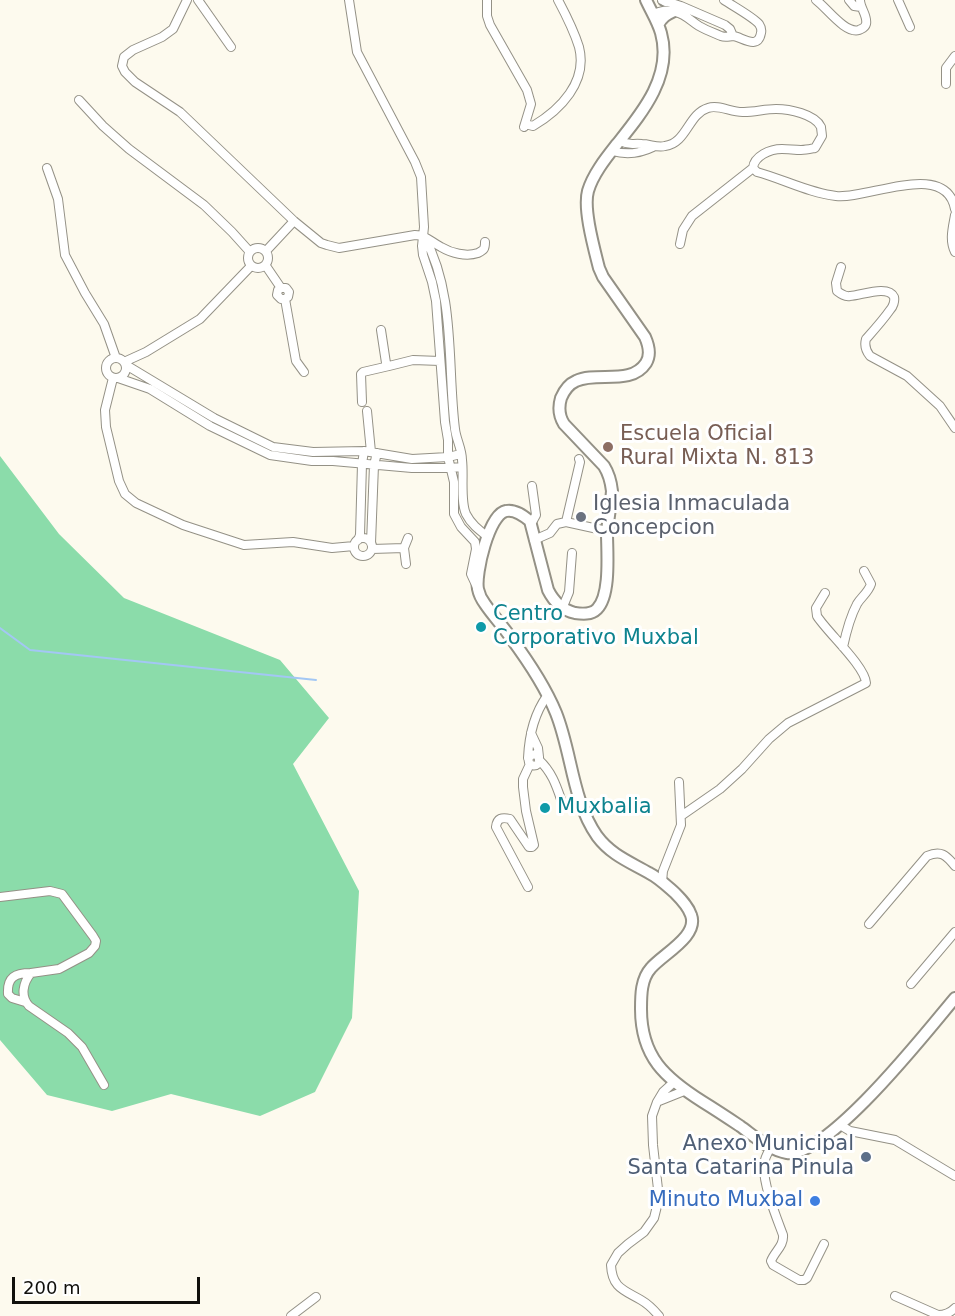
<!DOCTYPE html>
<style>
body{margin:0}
#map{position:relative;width:955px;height:1316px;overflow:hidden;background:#fdfaee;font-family:"DejaVu Sans",sans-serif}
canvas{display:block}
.scale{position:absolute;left:12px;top:1277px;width:188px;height:27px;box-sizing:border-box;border:3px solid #11100c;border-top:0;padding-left:8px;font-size:18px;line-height:21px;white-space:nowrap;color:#11100c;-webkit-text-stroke:4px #fff;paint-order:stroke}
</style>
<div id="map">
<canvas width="955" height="1316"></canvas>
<div class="scale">200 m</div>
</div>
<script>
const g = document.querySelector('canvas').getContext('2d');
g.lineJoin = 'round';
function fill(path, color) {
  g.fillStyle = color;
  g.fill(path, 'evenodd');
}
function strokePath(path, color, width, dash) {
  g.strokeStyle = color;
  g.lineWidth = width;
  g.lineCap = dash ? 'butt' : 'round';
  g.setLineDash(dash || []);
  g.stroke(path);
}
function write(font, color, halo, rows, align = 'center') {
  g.font = font + ' "DejaVu Sans",sans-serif';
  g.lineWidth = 6;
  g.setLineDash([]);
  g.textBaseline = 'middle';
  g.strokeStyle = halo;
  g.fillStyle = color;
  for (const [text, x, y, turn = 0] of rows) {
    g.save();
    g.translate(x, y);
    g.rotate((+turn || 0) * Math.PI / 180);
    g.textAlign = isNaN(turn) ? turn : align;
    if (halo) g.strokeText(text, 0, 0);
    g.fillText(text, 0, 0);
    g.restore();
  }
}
fill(new Path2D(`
 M 0,456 L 59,534 L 124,598 L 280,660 L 329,718 L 293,764 L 359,891 L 352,1018 L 315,1092 L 260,1116 L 171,1094 L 112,1111 L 47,1095 L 0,1040 Z`), '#8bdcaa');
strokePath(new Path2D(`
 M 0,628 L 30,650 L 316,680`), '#a3c7f4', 2);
const minor = new Path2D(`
 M 187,0 L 173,29 L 162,37 L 133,50 L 124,57 L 122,66 L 125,72 L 135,82 L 180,112 L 294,221 L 321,243 L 327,245 L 339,248 L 415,235 C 426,235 431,242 441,247 C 451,253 466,257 478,253 C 484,250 485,249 485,242
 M 198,0 L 231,47
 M 349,0 L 357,52 L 415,162 L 421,177 L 424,227 L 422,246 L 423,255 L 432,282 L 436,301 L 445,422 L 448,440 L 448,457 L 454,482 L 454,514 L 461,527 L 475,542 L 476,549 L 471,574 L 477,587
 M 487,0 L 487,16 L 490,25 L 527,90 L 531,104 L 524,127
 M 662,0 L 681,6 L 725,25 L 730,29 L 733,36
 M 816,0 C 827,8 845,34 859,30 C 863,28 865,28 866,24 C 868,16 860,8 860,0
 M 849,0 L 854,6 L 861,7
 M 898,0 L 910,27
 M 653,14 C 661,11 668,9 676,12 C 685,14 691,21 699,26 C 706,30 714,33 721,36 C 726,38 729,36 734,36 C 743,38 758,50 761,33 C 762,29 761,27 759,24 C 753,17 733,6 724,0
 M 946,84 L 946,68 L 955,56
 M 79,100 L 103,126 L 129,149 L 204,205 L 232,232 L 250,252
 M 525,124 L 533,126 C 560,110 588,82 579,47 C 574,31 566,15 558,0
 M 620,141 C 631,146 631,143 642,144 C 650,144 657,148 665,146 C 687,143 688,114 708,108 C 719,104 732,113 744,112 C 755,112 765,109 776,109 C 789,109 815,114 821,127 C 821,128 822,135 822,136 L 815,148 C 810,149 806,150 801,150 C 795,150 788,149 782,149 C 770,149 754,156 753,168 L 757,172 C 783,179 809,193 836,196 C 867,200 946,159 955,209
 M 612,151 C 627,155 639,154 653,147
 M 47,168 L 58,199 L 65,255 L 85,293 L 104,324 L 116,358
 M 955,215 C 953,227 949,240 955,252
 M 424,236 C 456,295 447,365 455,429 C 456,439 462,449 462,460 C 464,475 460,501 466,514 C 471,524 479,530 488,537
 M 680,244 L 683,230 L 692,216 L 753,168
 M248 258a10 10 0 1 1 20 0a10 10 0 1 1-20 0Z
 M 266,251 L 294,221
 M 266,266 L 281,288
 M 841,267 L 836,283 L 837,291 C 841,294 845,297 850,296 C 860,296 888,284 894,297 C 895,301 893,307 890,310 C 883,320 874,330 866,339 C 864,346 866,351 870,356 L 907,376 L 940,406 L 955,428
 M 285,299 L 281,299 L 277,295 L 278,290 L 281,288 L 286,288 L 289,292 L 288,297 L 285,299 L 296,361 L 304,372
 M 381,330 L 386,363 L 389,366 L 413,360 L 440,361
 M106 368a10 10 0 1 1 20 0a10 10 0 1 1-20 0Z
 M 124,362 L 146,352 L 200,319 L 251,266
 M 126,365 L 214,418 L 273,447 L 313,452 L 364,451 L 412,459 L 448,457 L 461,454
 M 113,378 L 105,410 L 106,427 L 119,481 L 125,494 L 136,503 L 183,525 L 244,545 L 293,542 L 332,548 L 354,546
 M 118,378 L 150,389 L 210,426 L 270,455 L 312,461 L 333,461 L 412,468 L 450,468 L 462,467
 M 362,402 L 361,374 L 363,372 L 389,366
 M 367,411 L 371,452
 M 566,522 L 580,462 L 579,459
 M 531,524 L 536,515 L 532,486
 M354 547a9 9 0 1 1 18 0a9 9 0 1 1-18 0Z
 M 358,540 L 360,535 L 362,464 L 364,451
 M 534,540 L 550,533 L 557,524 L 566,522 L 607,531
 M 371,543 L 374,465 L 377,453
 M 404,548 L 406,564
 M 372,549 L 404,548 L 408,538
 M 562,609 L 569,592 L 572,553
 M 843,647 C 846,633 850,617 857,604 C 861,597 868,593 871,584 L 864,571
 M 531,733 L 538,748 L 539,757
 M528.5 760a5.5 5.5 0 1 1 11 0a5.5 5.5 0 1 1-11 0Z
 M 528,758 C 529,736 534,714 547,696
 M 539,760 C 553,773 557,788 563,805
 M 681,816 L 720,789 L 742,769 L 769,739 L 788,723 L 866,683 C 865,666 827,632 817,616 L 816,608 L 825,593
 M 662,882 L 663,871 L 681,825 L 679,782
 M 528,887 L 496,827 C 497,818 502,817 510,819 L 529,847 L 532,847 L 534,845 L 526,811 L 523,787 L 523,779 L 530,764
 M 0,897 L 50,891 L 62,894 L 93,936 L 96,941 L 95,946 L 89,953 L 59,969 L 31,973 C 23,983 20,996 29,1006 L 68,1033 L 82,1047 L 104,1085
 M 869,924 L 927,856 C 941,850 946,855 955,866
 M 911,984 L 955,932
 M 25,1002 L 12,998 L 8,994 C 7,977 15,973 31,973
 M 659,1101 L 684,1091
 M 840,1125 L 850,1131 L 895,1140 L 955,1176
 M 771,1147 C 768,1152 764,1159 764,1165 C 763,1185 776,1216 783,1235 C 784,1246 775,1251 771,1261 L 773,1265 L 799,1280 L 804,1280 L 807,1278 L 824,1244
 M 895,1296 L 938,1315 C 945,1315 950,1313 955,1308
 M 291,1316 L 316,1297
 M 659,1316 C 654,1310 648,1304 641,1300 C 624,1290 612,1288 611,1265 L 618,1253 L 628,1244 L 644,1232 L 654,1218 L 659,1198 L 653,1145 L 652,1116 L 657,1102 L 663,1092 L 674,1082`);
const major = new Path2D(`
 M 646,0 C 651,11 658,22 661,33 C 673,76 642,113 617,144 C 606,158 593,174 588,191 C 583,209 594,248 599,268 L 603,277 L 645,337 C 649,346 651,355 646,363 C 631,386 597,371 576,381 C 569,384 564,391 561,398 C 558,408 559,416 564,424 L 604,466 C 609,474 611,482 612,491 C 611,505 608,519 607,533 C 607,552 611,595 597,609 C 591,615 582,614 575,613 C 562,610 554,602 548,590 L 530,521 C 524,516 515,509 506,511 C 489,514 475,574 478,589 C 479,594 482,600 485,604 C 493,616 503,626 511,638 C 528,661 545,686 556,713 C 572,753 572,800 597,836 C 611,855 630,862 649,873 C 659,878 667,886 675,893 C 681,899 688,906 691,915 C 699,936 663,954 651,968 C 641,979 641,995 641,1009 C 641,1057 665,1078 703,1102 C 716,1110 728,1118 740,1126 C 754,1136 769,1150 787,1153 C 828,1158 928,1030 955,998
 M 664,0 L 666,1
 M 658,25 C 662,17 666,15 674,11`);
strokePath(minor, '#949186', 10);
strokePath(major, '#949186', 14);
strokePath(minor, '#fff', 8);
strokePath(major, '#fff', 10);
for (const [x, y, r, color] of [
 [608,447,6,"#8d6e63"],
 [581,517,6,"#6b7280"],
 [481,627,6,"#0f9aa8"],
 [545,808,6,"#0f9aa8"],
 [866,1157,6,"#5c6f8a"],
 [815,1201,6,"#3f7fe0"]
]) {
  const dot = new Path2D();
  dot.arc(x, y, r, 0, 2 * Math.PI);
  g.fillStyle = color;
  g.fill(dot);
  strokePath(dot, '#fff', 2);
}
write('21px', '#785e54', '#fff', [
 ["Escuela Oficial",620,435],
 ["Rural Mixta N. 813",620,459]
], 'left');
write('21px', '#5b616d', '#fff', [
 ["Iglesia Inmaculada",593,505],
 ["Concepcion",593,529]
], 'left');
write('21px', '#0d838f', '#fff', [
 ["Centro",493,615],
 ["Corporativo Muxbal",493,639],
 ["Muxbalia",557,808]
], 'left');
write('21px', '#4e5e75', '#fff', [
 ["Anexo Municipal",854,1145],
 ["Santa Catarina Pinula",854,1169]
], 'right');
write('21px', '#366cbe', '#fff', [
 ["Minuto Muxbal",803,1201]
], 'right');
</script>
